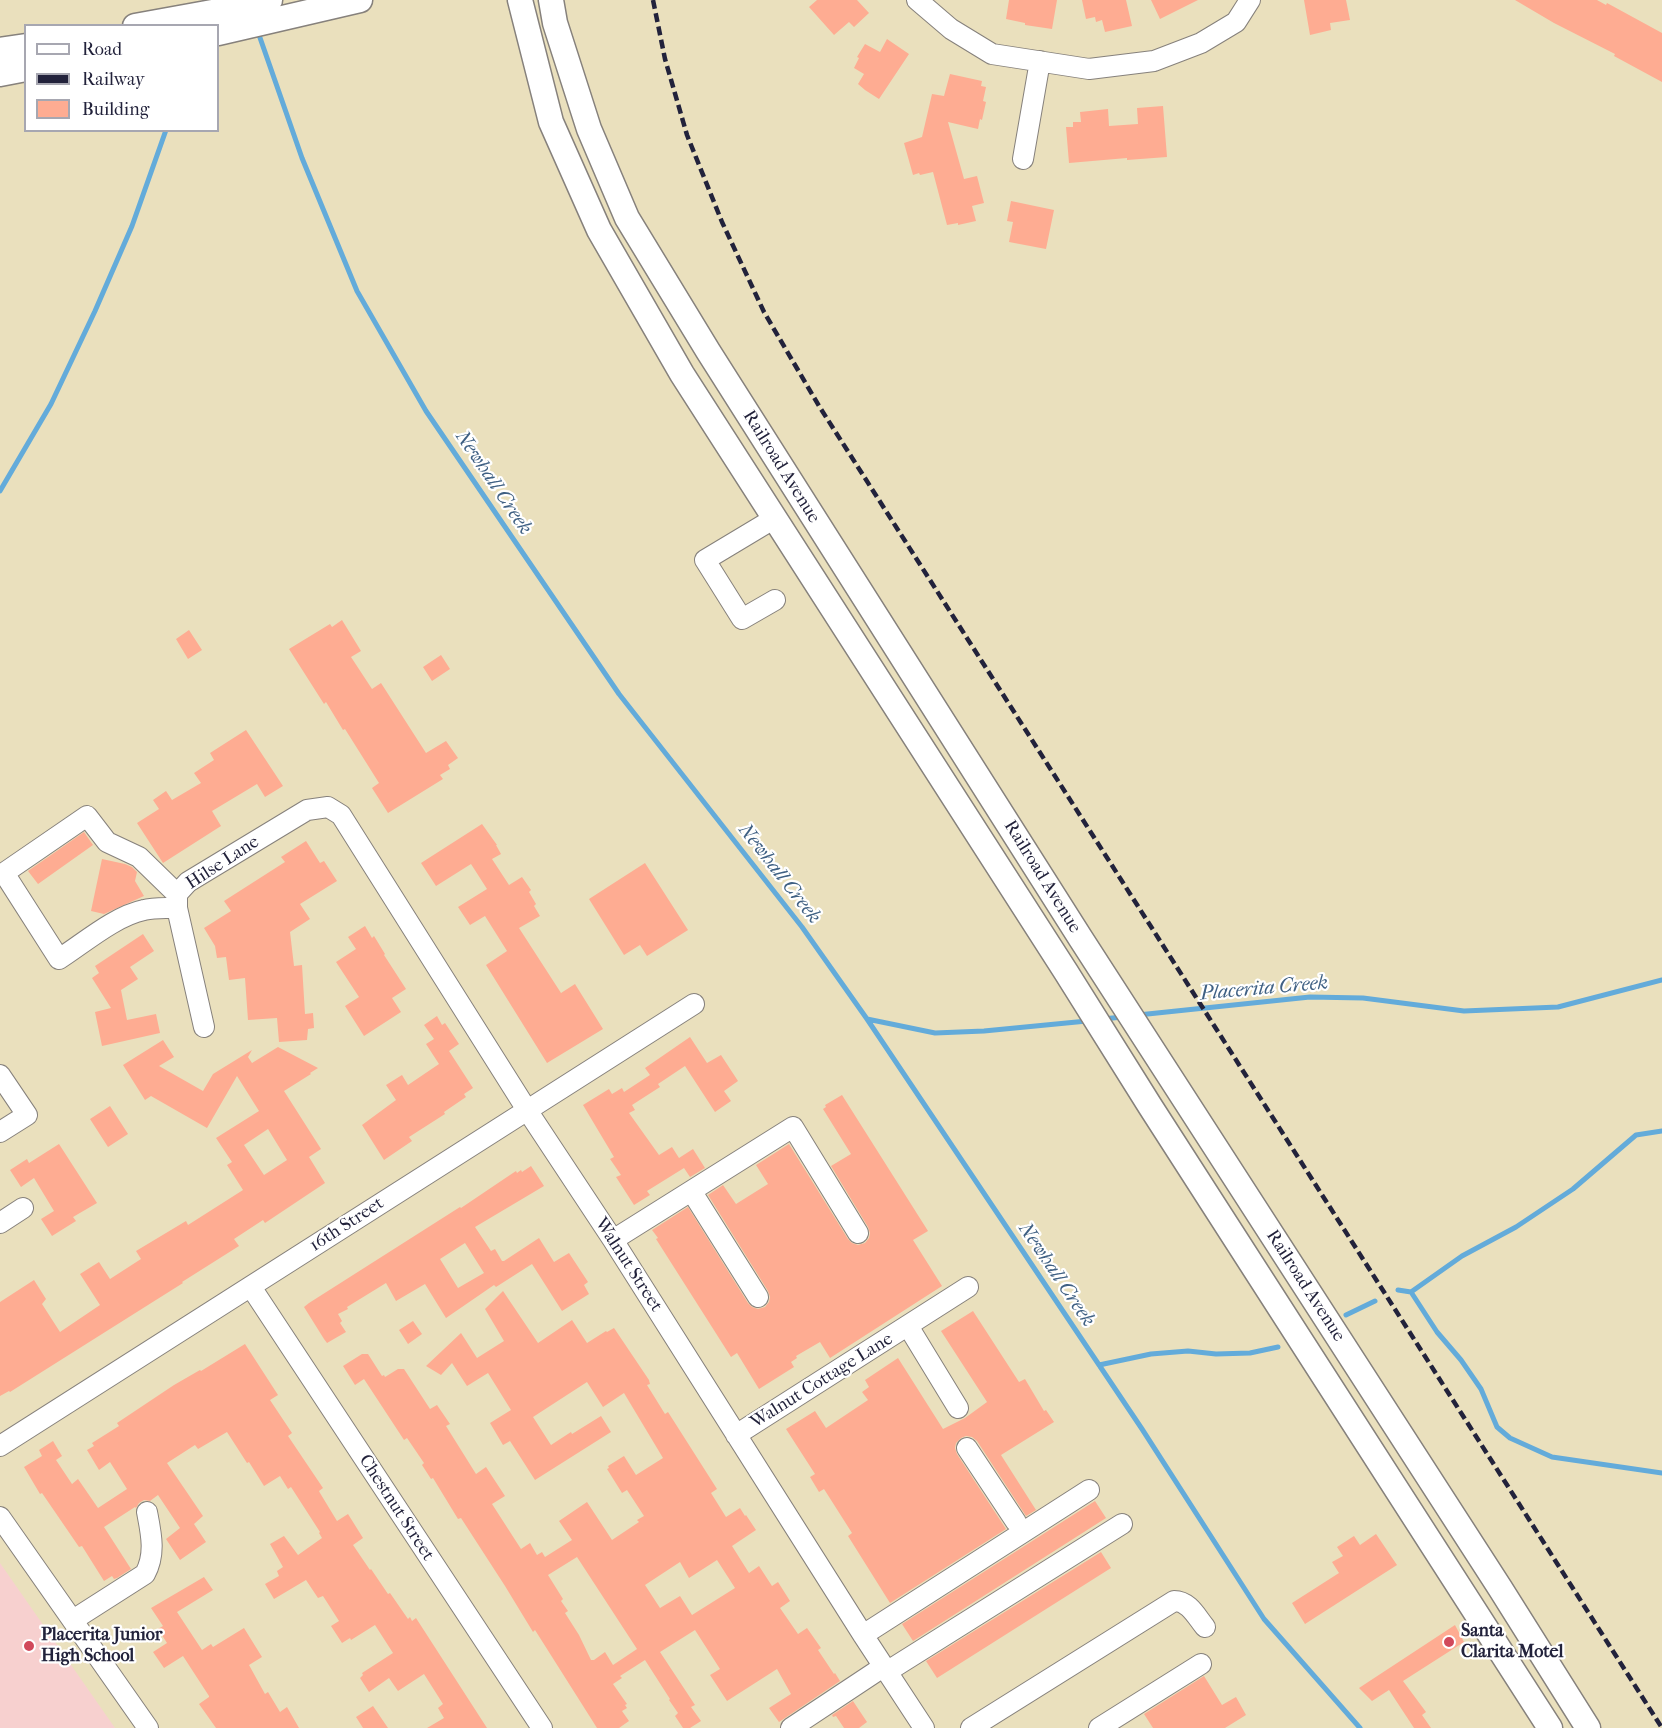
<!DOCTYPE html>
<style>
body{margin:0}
#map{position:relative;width:1662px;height:1728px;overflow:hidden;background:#eae0bd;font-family:"IM FELL French Canon",serif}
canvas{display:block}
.legend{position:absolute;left:24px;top:24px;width:195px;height:108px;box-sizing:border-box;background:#fff;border:2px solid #a7a7b1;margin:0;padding:8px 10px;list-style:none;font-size:18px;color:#22223b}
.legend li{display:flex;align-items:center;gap:12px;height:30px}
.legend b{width:30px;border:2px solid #a7a7b1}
</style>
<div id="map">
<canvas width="1662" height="1728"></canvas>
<ul class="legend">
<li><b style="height:8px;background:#fff"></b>Road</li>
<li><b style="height:8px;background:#22223b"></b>Railway</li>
<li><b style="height:16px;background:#feac92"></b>Building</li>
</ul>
</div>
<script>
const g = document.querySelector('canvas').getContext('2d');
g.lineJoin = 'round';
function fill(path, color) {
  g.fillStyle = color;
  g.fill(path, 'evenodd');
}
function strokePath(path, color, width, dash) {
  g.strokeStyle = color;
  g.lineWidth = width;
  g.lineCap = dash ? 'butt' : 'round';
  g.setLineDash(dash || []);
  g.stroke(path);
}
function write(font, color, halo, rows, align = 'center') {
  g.font = font + ' "IM FELL French Canon",serif';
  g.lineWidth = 4.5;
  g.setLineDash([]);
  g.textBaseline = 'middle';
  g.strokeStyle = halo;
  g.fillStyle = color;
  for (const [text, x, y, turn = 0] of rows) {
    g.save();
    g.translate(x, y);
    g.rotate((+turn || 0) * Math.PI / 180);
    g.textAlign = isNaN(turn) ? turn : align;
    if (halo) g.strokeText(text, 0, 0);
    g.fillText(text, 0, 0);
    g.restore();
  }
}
fill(new Path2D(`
 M 0,1563 L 115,1728 L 0,1728 Z`), '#f7d0cf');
strokePath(new Path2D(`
 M 258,32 L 302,158 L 357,291 L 426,411 L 619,694 L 802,927 L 867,1019 L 1142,1429 L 1264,1619 L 1360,1728
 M 0,491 L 51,404 L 95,311 L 132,226 L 166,130
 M 1138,1015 L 1310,997 L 1363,998 L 1464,1011 L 1558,1007 L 1662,980
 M 867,1019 L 935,1033 L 984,1031 L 1087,1021
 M 1102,1019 L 1123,1017
 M 1398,1290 L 1411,1292 L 1437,1332 L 1461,1360 L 1481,1389 L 1497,1427 L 1510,1438 L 1552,1457 L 1662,1473
 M 1411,1292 L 1462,1256 L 1516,1227 L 1573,1189 L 1636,1135 L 1662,1131
 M 1346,1315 L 1375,1301
 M 1099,1365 L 1151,1354 L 1188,1351 L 1216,1354 L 1250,1353 L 1278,1347`), '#63abda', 5);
fill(new Path2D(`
 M 817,0 L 857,0 L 869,13 L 854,27 L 849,22 L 834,35 L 809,7 Z
 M 1009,0 L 1057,0 L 1052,29 L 1025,25 L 1025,23 L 1006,19 Z
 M 1082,0 L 1126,0 L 1132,26 L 1105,32 L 1102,20 L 1096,22 L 1095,17 L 1086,19 Z
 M 1151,0 L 1198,0 L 1160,19 Z
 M 1304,0 L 1346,0 L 1350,20 L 1330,23 L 1331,30 L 1310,35 Z
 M 1515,0 L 1597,0 L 1606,5 L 1607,3 L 1662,33 L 1662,82 L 1614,56 L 1615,54 L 1554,23 Z
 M 887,39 L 909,54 L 879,99 L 865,90 L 858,84 L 864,74 L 854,68 L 859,58 L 857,57 L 865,44 L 880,52 Z
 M 950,74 L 982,81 L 981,86 L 986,87 L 983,101 L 986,102 L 982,120 L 980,119 L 978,129 L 948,122 L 964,179 L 977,176 L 984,203 L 972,206 L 976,221 L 958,225 L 958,223 L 947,225 L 933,172 L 920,175 L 919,173 L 913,175 L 904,143 L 922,137 L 932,94 L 944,96 Z
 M 1163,106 L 1167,157 L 1127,160 L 1127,158 L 1069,163 L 1066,127 L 1073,127 L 1073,122 L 1081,122 L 1080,112 L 1108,109 L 1109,126 L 1138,124 L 1137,108 Z
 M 1011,201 L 1054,210 L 1046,249 L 1009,242 L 1013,222 L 1007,221 Z
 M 342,620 L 361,651 L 351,657 L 372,689 L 381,683 L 426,753 L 446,741 L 458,758 L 448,765 L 450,769 L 440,775 L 443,779 L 388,813 L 372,788 L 379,783 L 345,729 L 343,730 L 326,702 L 324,704 L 289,649 L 330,624 L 332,627 Z
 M 189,630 L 202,650 L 188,659 L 176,639 Z
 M 441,655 L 450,669 L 432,681 L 423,667 Z
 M 246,730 L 283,786 L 265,797 L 257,784 L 212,811 L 221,826 L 163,863 L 137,823 L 159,809 L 153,800 L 166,791 L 172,800 L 201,783 L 194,773 L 214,760 L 210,753 Z
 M 482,824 L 497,845 L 496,845 L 501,854 L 492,859 L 509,885 L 522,877 L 531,890 L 529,892 L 536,904 L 534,906 L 540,916 L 519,928 L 561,993 L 575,984 L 603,1029 L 547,1063 L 486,965 L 507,951 L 485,916 L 470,925 L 458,907 L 487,889 L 471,864 L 436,886 L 421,863 Z
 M 84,832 L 93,845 L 38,884 L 28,871 Z
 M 306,841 L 320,863 L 324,861 L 337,881 L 300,904 L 310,919 L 290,932 L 294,966 L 302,965 L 305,1014 L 313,1013 L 314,1028 L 308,1029 L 307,1040 L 279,1042 L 277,1018 L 248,1020 L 245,978 L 229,980 L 226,957 L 217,958 L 215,946 L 204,928 L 231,911 L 224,901 L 285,862 L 281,857 Z
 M 102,859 L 125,864 L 132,867 L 137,872 L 135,881 L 144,896 L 104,914 L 91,911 Z
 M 645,863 L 688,930 L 647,956 L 640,945 L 624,955 L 589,899 Z
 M 365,926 L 372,938 L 374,936 L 385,954 L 384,955 L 406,989 L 392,998 L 401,1012 L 364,1036 L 345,1006 L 359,997 L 336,962 L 356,949 L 348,937 Z
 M 143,934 L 154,951 L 130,967 L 138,979 L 121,990 L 127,1020 L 156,1014 L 160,1033 L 102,1046 L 95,1012 L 111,1008 L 92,978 L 99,973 L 95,966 Z
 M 437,1016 L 442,1025 L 445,1023 L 459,1044 L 449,1051 L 473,1088 L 464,1094 L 466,1097 L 444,1112 L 445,1114 L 409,1137 L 412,1141 L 384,1160 L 362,1125 L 396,1100 L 386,1085 L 402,1075 L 408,1085 L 439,1064 L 426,1044 L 434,1039 L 424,1025 Z
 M 690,1037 L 707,1063 L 721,1055 L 738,1081 L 724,1091 L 731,1101 L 715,1112 L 685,1066 L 658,1084 L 660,1087 L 632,1105 L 635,1110 L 629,1113 L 659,1155 L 672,1147 L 679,1158 L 693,1149 L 705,1168 L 690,1177 L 684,1168 L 647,1191 L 650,1195 L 634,1205 L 616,1177 L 621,1175 L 610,1159 L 614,1157 L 583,1105 L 609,1089 L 612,1094 L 622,1088 L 624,1092 L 650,1075 L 645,1068 Z
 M 163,1040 L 174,1057 L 159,1066 L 203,1091 L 213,1074 L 252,1050 L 248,1057 L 252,1063 L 278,1047 L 318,1068 L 310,1073 L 311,1074 L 284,1091 L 321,1149 L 309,1157 L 325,1183 L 265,1223 L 263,1220 L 234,1239 L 239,1246 L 182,1282 L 183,1283 L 148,1305 L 10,1392 L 9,1391 L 0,1396 L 0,1302 L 34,1280 L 46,1299 L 42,1304 L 60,1332 L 100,1305 L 80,1274 L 99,1262 L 110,1279 L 141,1259 L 136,1251 L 186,1221 L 188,1225 L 243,1190 L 227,1165 L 232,1162 L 216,1138 L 259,1111 L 237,1076 L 207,1128 L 151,1096 L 145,1100 L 123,1065 ZM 268,1129 L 287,1160 L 264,1175 L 244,1145 Z
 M 842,1095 L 928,1231 L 913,1240 L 942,1286 L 830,1358 L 820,1342 L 796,1356 L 797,1358 L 791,1362 L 794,1367 L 759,1389 L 737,1353 L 731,1357 L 656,1239 L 658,1238 L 652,1230 L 688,1207 L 748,1303 L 752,1307 L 758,1309 L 765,1307 L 769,1302 L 770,1297 L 768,1291 L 708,1195 L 723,1185 L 736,1204 L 768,1184 L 756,1165 L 789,1144 L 848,1239 L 852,1243 L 858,1245 L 865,1243 L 869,1238 L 870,1233 L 868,1227 L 831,1166 L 851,1154 L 823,1109 L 826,1107 L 825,1105 Z
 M 110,1106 L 128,1134 L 108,1147 L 90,1119 Z
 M 59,1144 L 97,1203 L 73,1217 L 76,1221 L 52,1236 L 41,1219 L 54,1211 L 34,1178 L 21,1187 L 10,1170 L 27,1159 L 29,1163 Z
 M 531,1166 L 544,1186 L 475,1227 L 491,1251 L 495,1249 L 502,1261 L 504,1261 L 539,1238 L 554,1262 L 569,1253 L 588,1282 L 584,1285 L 589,1294 L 562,1311 L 532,1264 L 496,1287 L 494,1285 L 446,1318 L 425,1284 L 396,1301 L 386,1283 L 347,1307 L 348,1309 L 338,1314 L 342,1321 L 340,1323 L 346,1332 L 327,1343 L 324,1339 L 304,1307 L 309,1303 L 460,1207 L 461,1208 L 504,1179 L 516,1171 L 517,1173 L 521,1170 L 522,1172 ZM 465,1243 L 484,1273 L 458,1288 L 440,1259 Z
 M 503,1291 L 538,1343 L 572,1320 L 587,1343 L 606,1331 L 607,1332 L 614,1328 L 649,1380 L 650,1384 L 647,1385 L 665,1414 L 668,1412 L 717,1489 L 711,1493 L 726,1517 L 740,1508 L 745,1516 L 746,1515 L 756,1530 L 732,1546 L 749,1573 L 759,1566 L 772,1586 L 778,1582 L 790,1601 L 780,1608 L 798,1634 L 807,1628 L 821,1648 L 818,1650 L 834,1674 L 835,1673 L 840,1681 L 779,1722 L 769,1708 L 791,1694 L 777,1669 L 727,1701 L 710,1675 L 720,1669 L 695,1630 L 660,1652 L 695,1705 L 691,1707 L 701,1721 L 690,1728 L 683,1728 L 675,1716 L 678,1713 L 669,1700 L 670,1699 L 645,1660 L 620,1676 L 622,1678 L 613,1684 L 627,1704 L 625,1705 L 627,1708 L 622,1711 L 629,1721 L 619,1728 L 597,1728 L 535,1630 L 533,1632 L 505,1586 L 461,1518 L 458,1519 L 433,1478 L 431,1479 L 422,1465 L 424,1463 L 407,1438 L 404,1440 L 364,1379 L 355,1385 L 343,1366 L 362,1354 L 368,1354 L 382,1376 L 384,1375 L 385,1377 L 398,1369 L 404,1369 L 430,1409 L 437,1405 L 450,1424 L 446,1426 L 476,1474 L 486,1467 L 505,1496 L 492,1504 L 521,1549 L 530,1543 L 537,1555 L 542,1552 L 545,1557 L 572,1540 L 559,1521 L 587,1502 L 612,1540 L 639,1522 L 637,1520 L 644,1516 L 627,1490 L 622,1493 L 607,1469 L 609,1468 L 608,1466 L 624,1456 L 636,1475 L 663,1458 L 624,1393 L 603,1407 L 587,1382 L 533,1417 L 551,1445 L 571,1432 L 572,1434 L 601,1416 L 611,1432 L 535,1480 L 510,1441 L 503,1445 L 490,1423 L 511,1410 L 488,1373 L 467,1386 L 452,1363 L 441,1375 L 426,1366 L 461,1333 L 477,1358 L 504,1341 L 485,1309 ZM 577,1557 L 637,1649 L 613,1665 L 605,1652 L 594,1660 L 591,1660 L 579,1635 L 565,1613 L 568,1611 L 561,1601 L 563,1599 L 548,1575 ZM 717,1560 L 735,1588 L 692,1615 L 680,1596 L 660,1608 L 645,1585 L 680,1562 L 689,1578 Z
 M 973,1311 L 1019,1382 L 1025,1379 L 1044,1411 L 1046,1410 L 1054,1422 L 1001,1455 L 1036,1510 L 1026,1516 L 977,1441 L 972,1437 L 966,1436 L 961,1438 L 956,1443 L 955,1448 L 957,1454 L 1006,1529 L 890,1603 L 848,1536 L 852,1533 L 824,1489 L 819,1492 L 810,1477 L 815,1474 L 786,1429 L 815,1411 L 826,1428 L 868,1400 L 862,1392 L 869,1387 L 865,1380 L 898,1358 L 943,1429 L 965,1418 L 987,1402 L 941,1331 Z
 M 413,1321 L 422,1334 L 408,1344 L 399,1330 Z
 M 245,1344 L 278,1395 L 270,1400 L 292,1433 L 288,1436 L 323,1488 L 319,1491 L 320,1493 L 337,1521 L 348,1514 L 363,1538 L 353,1545 L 370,1570 L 371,1569 L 388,1594 L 390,1593 L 408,1619 L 410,1617 L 412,1621 L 416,1618 L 487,1728 L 427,1728 L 444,1718 L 438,1708 L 443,1704 L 424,1674 L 398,1691 L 389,1678 L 369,1692 L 360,1678 L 363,1675 L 362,1673 L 393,1653 L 375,1625 L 351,1640 L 350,1638 L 342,1643 L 331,1626 L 339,1621 L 323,1596 L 318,1598 L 306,1580 L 274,1599 L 265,1584 L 279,1576 L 277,1571 L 283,1567 L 270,1544 L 284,1536 L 298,1555 L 322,1538 L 319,1533 L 320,1532 L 291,1487 L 288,1489 L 280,1476 L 264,1486 L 249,1462 L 247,1463 L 227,1432 L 198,1449 L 195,1445 L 167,1463 L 203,1516 L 194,1524 L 206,1542 L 180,1560 L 166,1539 L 180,1528 L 158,1495 L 150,1501 L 144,1500 L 139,1503 L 136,1508 L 135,1507 L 104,1527 L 131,1569 L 117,1578 L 114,1579 L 112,1576 L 104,1581 L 82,1546 L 79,1547 L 42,1493 L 40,1494 L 24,1467 L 42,1456 L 39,1450 L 53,1441 L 62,1456 L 56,1460 L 72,1484 L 78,1479 L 98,1508 L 127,1489 L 110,1462 L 99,1470 L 87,1450 L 94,1446 L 92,1443 L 119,1426 L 117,1423 L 174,1385 L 200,1370 L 201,1371 Z
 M 1095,1501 L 1106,1518 L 913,1641 L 902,1624 Z
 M 1376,1534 L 1397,1565 L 1305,1624 L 1292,1603 L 1339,1573 L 1332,1562 L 1343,1556 L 1337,1547 L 1354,1536 L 1360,1545 Z
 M 1101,1552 L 1111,1568 L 937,1678 L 926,1661 Z
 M 204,1577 L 213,1590 L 177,1612 L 202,1650 L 211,1644 L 213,1647 L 244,1628 L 262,1657 L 249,1665 L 265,1694 L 268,1692 L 280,1712 L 287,1707 L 299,1728 L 216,1728 L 199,1704 L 209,1697 L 209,1696 L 183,1656 L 164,1668 L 153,1652 L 167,1643 L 158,1629 L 163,1626 L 151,1608 Z
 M 1455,1625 L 1464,1642 L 1403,1681 L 1426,1712 L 1422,1715 L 1431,1728 L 1414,1728 L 1389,1690 L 1372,1701 L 1359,1688 Z
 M 1204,1676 L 1222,1705 L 1236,1697 L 1246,1715 L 1225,1728 L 1153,1728 L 1144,1714 Z
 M 853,1701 L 867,1722 L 859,1728 L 844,1728 L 836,1716 L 833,1717 L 832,1715 Z
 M 373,1706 L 388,1728 L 363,1728 L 356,1717 Z`), '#feac92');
const minor = new Path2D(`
 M 917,0 L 951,29 L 992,54 L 1089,69 L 1154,61 L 1201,43 L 1236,22 L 1250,0
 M 1023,159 L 1040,61
 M 775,518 L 705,560 L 742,619 L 775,600
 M 177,908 C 166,908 154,907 144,910 C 115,916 84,943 59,959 L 4,873 L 87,816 L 107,842 L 139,857 L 177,894
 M 204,1027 L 177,908 L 177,894 L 188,882 L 307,810 L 328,807 L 341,815 L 527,1110 L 613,1240 L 863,1635 L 924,1728
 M 0,1075 L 27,1115 L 0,1132
 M 692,1192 L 758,1297
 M 0,1223 L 23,1208
 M 613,1240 L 793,1127 L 858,1233
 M 251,1287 L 542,1728
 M 908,1326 L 958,1408
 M 736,1435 L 968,1287
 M 0,1446 L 694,1004
 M 967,1448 L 1016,1522
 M 0,1517 L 148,1728
 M 73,1620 L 145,1574 C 156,1554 151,1533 147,1512
 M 863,1635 L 1089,1490
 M 888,1671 L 1122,1524
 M 791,1728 L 883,1667
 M 971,1728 L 1174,1601 C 1189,1601 1196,1616 1205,1627
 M 1099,1728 L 1201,1664`);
const major = new Path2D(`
 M 520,0 L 551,122 L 599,230 L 682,374 L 1066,972 L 1150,1106 L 1550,1728
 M 551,0 L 555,23 L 589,129 L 627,218 L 708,351 L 1081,939 L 1500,1588 L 1588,1728
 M 135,26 L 218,11 L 270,0
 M 218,33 L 360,0
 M 0,50 L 26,46
 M 0,74 L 26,69`);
strokePath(minor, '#86817c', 22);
strokePath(major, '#86817c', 27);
strokePath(minor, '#fff', 20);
strokePath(major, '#fff', 24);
strokePath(new Path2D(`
 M 653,0 L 665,59 L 687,135 L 722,222 L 764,312 L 819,406 L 1662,1728`), '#22223b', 4.5, [9, 4.5]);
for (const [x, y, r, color] of [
 [1449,1642,6,"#d1495b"],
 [29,1646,6,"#d1495b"]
]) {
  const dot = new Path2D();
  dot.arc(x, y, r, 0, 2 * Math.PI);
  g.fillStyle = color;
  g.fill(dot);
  strokePath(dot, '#fff', 2);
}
write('18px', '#22223b', '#fff', [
 ["Railroad Avenue",781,467,58],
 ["Hilse Lane",223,863,-33],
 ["Railroad Avenue",1042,877,58],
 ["16th Street",347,1225,-33],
 ["Walnut Street",628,1265,57],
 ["Railroad Avenue",1305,1286,57],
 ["Walnut Cottage Lane",822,1381,-32],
 ["Chestnut Street",396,1508,57]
]);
write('bold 18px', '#22223b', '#fff', [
 ["Santa",1461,1632],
 ["Clarita Motel",1461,1653],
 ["Placerita Junior",41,1636],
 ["High School",41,1657]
], 'left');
write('italic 20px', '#3f6083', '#fff', [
 ["Newhall Creek",493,483,56],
 ["Newhall Creek",779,874,52],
 ["Placerita Creek",1264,989,-5],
 ["Newhall Creek",1056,1275,56]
]);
</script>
